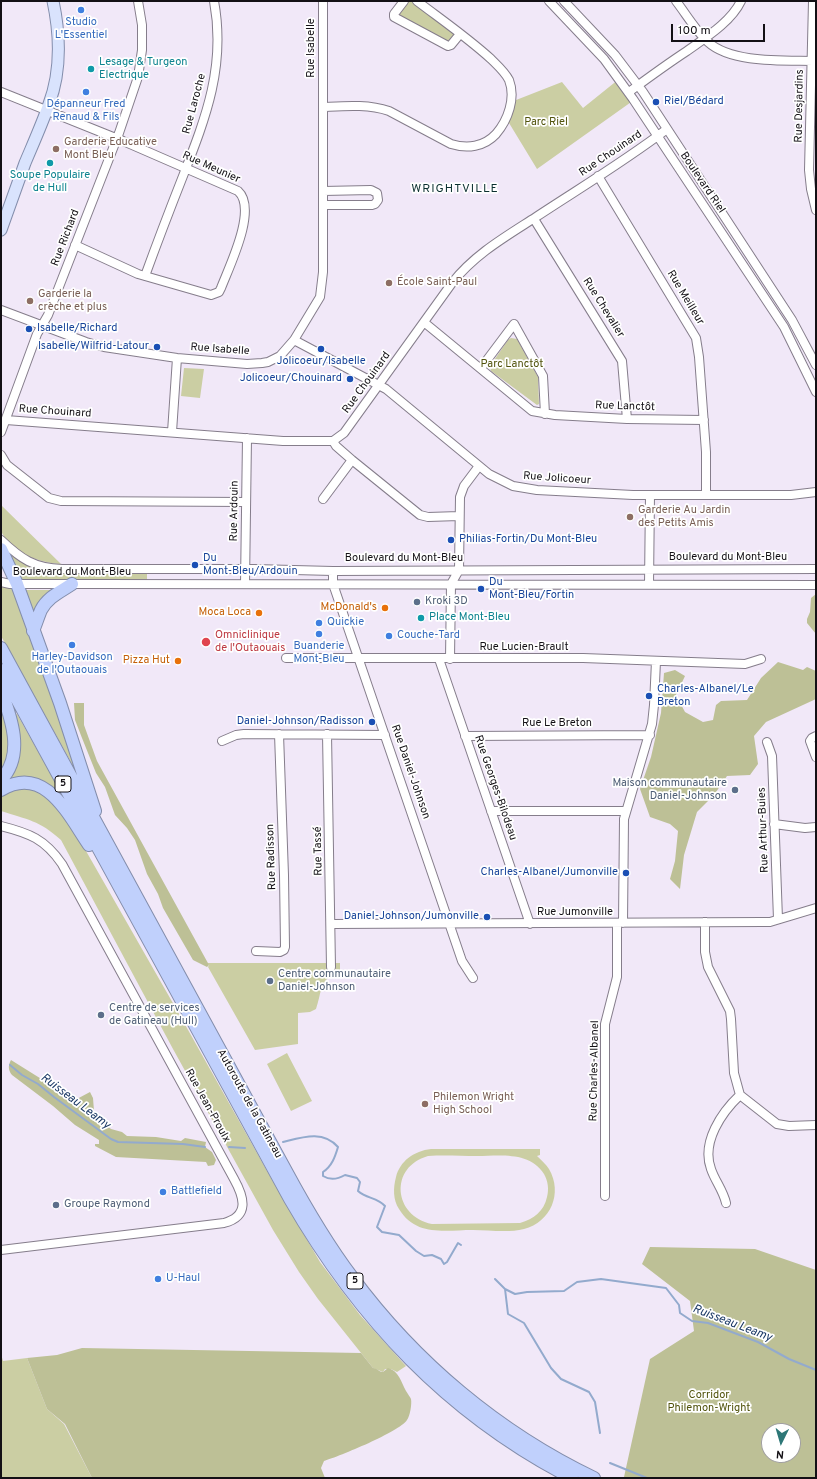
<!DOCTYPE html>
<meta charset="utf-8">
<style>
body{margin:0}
#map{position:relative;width:817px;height:1479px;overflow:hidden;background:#f1e8f8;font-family:Overpass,sans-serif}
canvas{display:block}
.frame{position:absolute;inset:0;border:2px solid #131015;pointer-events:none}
.north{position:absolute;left:761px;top:1423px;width:40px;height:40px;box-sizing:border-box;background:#fff;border:1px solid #a19fa1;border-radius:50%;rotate:185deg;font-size:11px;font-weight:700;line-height:16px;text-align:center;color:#131015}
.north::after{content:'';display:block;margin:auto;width:14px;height:18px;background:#2d7777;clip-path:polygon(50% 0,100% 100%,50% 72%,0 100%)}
.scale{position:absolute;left:671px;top:24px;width:94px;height:18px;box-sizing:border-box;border:2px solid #131015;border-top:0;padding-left:5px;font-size:12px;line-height:14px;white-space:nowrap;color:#131015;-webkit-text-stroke:3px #fff;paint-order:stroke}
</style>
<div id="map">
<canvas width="817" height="1479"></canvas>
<div class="frame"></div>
<div class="north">N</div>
<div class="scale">100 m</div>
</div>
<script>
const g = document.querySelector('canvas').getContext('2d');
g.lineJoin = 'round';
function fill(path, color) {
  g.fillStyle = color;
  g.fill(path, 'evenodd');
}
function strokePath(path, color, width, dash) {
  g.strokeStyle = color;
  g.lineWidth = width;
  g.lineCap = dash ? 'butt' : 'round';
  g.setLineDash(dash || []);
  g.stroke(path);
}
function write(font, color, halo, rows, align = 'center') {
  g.font = font + ' Overpass,sans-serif';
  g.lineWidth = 3.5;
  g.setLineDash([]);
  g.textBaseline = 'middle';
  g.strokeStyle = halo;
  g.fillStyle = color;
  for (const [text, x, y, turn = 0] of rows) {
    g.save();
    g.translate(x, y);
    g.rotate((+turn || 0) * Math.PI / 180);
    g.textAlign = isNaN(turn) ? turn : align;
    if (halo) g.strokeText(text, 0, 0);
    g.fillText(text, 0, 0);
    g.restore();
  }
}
fill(new Path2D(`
 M 404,1 L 417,1 L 460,34 L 451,45 L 394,17 Z
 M 619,79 L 634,100 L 537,169 L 506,118 L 511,102 L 562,82 L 583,108 Z
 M 511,338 L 517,339 L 538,377 L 539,404 L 537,405 L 491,371 L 490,366 L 508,340 Z
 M 184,368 L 204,369 L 200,398 L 181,396 Z
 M 1,505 L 61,564 C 40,563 12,553 2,533 C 0,528 1,511 1,505 Z
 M 11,554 L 18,560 L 29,566 L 47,572 L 147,573 L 147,580 L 19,580 L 8,555 Z
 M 1,587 L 14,588 L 36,646 L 77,773 L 1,636 Z
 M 22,590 L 55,590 L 35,618 Z
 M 1,707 L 9,735 L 8,761 L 1,773 Z
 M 17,714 L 58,787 L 54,790 L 6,780 L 13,716 Z
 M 30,788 L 45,794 L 60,811 L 82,844 L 178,1012 L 271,1178 L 320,1262 L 360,1315 L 406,1366 L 397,1372 L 391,1369 L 385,1369 L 383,1372 L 373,1368 L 318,1299 L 299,1272 L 273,1230 L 173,1049 L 61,840 C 39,820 28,820 1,811 L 1,797 C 10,791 19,789 30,788 Z
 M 207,963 L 340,963 L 340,972 C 319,978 322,992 316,1009 L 310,1012 L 298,1013 L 298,1044 L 255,1050 L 208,967 L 209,965 Z
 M 287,1053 L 312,1101 L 291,1111 L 267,1064 Z
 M 431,1149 L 540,1149 L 540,1155 L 537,1156 C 541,1160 546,1164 549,1169 C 563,1193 551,1222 524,1229 C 508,1233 489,1230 473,1230 C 445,1230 416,1237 399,1209 C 393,1200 393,1188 396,1177 C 400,1161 414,1151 431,1149 ZM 428,1156 C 444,1155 461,1156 477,1156 C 500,1156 529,1151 544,1174 C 548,1181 549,1189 547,1197 C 544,1211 534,1219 520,1223 L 432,1224 C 393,1216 389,1167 428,1156 Z
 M 1,1354 L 3,1361 L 27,1358 L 47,1409 L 64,1424 L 92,1478 L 1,1478 Z`), '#cbcea3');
fill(new Path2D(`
 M 816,594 L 816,634 L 807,623 L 807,619 L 810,612 L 811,598 Z
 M 778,662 L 803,670 L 807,667 L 816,671 L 816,699 L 766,722 L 754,736 L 758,764 L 750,775 L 727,776 L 714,795 L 697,812 L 684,855 L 680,889 L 670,879 L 675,861 L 678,831 L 670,824 L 650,817 L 640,789 L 651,757 L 661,713 L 664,673 L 675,670 L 685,676 L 676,695 L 685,712 L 703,722 L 713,720 L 716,705 L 721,701 L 747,700 L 761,678 Z
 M 74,703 L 84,703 L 84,725 L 97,761 L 209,965 L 207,967 L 193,960 L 163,908 L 158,894 L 147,874 L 135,840 L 127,828 L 115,815 L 105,787 L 96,773 L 82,738 L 75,720 Z
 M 11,1060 L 75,1100 L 90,1092 L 93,1098 L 94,1111 L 101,1120 L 111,1129 L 122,1132 L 127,1136 L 156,1137 L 181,1141 L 185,1138 L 206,1142 L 205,1147 L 212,1152 L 216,1160 L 214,1165 L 208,1166 L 206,1162 L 116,1157 L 95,1146 L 95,1144 L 99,1144 L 99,1140 L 75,1125 L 53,1106 L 12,1075 C 8,1070 8,1065 11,1060 Z
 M 650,1247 L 755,1249 L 816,1270 L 816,1478 L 627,1478 L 624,1477 L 650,1359 L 694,1331 L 690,1301 L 642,1264 ZM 769,1431 L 793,1431 L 793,1455 L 769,1455 Z
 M 82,1348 L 361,1353 L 373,1368 C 377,1368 379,1372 383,1372 L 388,1368 C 399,1371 401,1382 406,1391 C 408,1394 410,1397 411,1399 C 412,1404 410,1416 407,1420 C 399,1432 340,1456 324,1461 L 321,1468 L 325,1478 L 92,1478 L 65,1424 L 47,1409 L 27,1358 L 57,1355 Z`), '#bdc096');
strokePath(new Path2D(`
 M 10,1065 L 22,1075 L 38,1084 L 54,1097 L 111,1139 L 118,1142 L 183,1144 L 205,1147
 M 283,1142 C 303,1137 323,1130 338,1147 C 335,1157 332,1166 323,1172 L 323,1176 C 331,1181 338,1179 345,1175 L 357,1178 L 360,1182 L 358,1191 C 367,1199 377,1197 385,1206 L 377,1227 L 382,1232 L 399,1235 L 416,1251 L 424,1256 L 432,1255 L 441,1259 L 444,1264 L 447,1262 L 458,1243 L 461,1245
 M 229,1147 L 245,1148
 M 495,1279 L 505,1289 L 515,1294 L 527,1292 L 564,1291 L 577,1282 L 601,1279 L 666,1288 L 679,1305 L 680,1313 L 692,1321 L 708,1323 L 758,1342 L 789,1359 L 816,1370
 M 505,1289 L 508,1314 L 524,1323 L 551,1368 L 561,1379 L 589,1392 L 595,1402 L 600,1433
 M 610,1463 L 647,1478`), '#93aacd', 2);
const minor = new Path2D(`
 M 404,1 L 394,14 L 394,17 L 448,46 L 451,45 L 460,34
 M 549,1 L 604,59 L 633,99 L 784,327 L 816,392
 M 564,1 L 615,55 L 643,92 L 792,320 L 816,365
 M 676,1 C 686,14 696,31 708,42 C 732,64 786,60 816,61
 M 813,1 L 809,170 L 811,189 L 816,210
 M 1,92 L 123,141 L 238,191 C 258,209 229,267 221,288 L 219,292 L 211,295 L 138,274 L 75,245
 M 629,92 C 648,78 667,64 687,51 C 705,38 731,22 741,1
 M 323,107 C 345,106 368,104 389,111 L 451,144 C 467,149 484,147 496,134 C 508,120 516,98 509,80 C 505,72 497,65 491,59 C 468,38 442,20 417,1
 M 598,176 L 696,338 L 699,357 L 706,452 L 706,495
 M 323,191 L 371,190 L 377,193 L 378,200 L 375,204 L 372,205 L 323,205
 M 534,219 L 622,361 L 627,419
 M 145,276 C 157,243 170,209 183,176 C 206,117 226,66 214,1
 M 1,310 L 86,342 L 104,347 L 177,358 L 247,364 L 262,363 L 268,362 L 280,356 L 294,340 L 320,297 L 323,272 L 323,1
 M 425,323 L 532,411 L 555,415 L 627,419 L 704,420
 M 294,340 L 386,389 L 489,474 L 513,486 L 537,490 L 633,495 L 791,495 L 816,492
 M 481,368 L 514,324 L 543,376 L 545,414
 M 6,420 L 283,441 L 333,441 L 344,433 L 452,283 C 475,254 505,237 536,217 C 580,188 625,161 667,129
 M 1,432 L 37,334 L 48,315 L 119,133 L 138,77 L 142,50 L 142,25 L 138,1
 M 172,432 L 177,358
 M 333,441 L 336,446 L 352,460 L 420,515 L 428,517 L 459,516
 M 1,455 L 7,465 L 49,498 L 61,501 L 246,502
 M 323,499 L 352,460
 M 1,540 C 21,559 34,568 62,569 L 254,569 L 333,571 L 816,569
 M 459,570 L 460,497 L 464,486 L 479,466
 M 333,571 L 333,584 L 462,961 L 473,978
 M 1,582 L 10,584 L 94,584 L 816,585
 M 245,584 L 247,438
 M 649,585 L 650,495
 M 286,658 L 583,658 L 745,664 L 761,659
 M 439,659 L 530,924
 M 450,659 L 451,584 L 459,570
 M 327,734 L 331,967
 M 465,736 L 650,735
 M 816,736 L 812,738 L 810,741 L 816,757
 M 222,741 L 236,735 L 244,734 L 385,735
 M 767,742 L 772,756 L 778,919
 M 491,811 L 626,811
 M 774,824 L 805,828 L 816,827
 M 1,826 C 29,833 45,839 62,864 L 234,1179 C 244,1197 250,1216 224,1223 L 1,1250
 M 705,922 L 705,952 L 708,967 L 730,1011 L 731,1019 L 734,1073 L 740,1095 L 777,1124 L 789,1126 L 816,1125
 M 623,923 L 624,819 L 652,724 L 654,705 L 656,661
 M 331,924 L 763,922 L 770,922 L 816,908
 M 256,951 L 280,952 L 284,950 L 285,947 L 284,875 L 279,734
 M 605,1196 L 605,1024 L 617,977 L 617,924
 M 726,1203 C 723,1190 715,1181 711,1169 C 701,1142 722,1112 740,1095`);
const major = new Path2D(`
 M 1,230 C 9,208 17,185 25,163 C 33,144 42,124 49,104 C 61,72 60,34 53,1`);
const highway = new Path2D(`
 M 1,549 L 17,584 L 60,703 L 95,811
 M 33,631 C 36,624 38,617 41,610 C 48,597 60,592 72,584
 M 1,648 L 286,1171 C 306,1208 327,1244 352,1277 C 415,1362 498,1432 594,1478
 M 1,670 L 290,1199 C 359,1319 448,1414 572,1478
 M 1,690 C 11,717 25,755 1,780
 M 1,790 C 45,763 69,816 89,845`);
strokePath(minor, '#857d8b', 10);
strokePath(major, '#838dab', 13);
strokePath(highway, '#838dab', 14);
strokePath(minor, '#fff', 8);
strokePath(major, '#d9e3fd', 11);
strokePath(highway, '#c0d0fc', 12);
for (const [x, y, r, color] of [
 [81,10,4,"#3f7fe0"],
 [91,69,4,"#0f9aa8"],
 [86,92,4,"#3f7fe0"],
 [656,102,4,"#1a4fb4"],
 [56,149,4,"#8d6e63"],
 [50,163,4,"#0f9aa8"],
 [389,283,4,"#8d6e63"],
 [30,301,4,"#8d6e63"],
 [29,329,4,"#1a4fb4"],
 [157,347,4,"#1a4fb4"],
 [321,349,4,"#1a4fb4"],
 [350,379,4,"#1a4fb4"],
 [630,517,4,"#8d6e63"],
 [451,540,4,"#1a4fb4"],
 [195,565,4,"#1a4fb4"],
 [481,589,4,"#1a4fb4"],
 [417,602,4,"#5c6f8a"],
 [385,608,4,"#e8710a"],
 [259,613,4,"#e8710a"],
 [421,618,4,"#0f9aa8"],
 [319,623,4,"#3f7fe0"],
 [319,634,4,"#3f7fe0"],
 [389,636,4,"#3f7fe0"],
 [206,642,5,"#e0444e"],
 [72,645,4,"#3f7fe0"],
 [178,661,4,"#e8710a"],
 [649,696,4,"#1a4fb4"],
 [372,722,4,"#1a4fb4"],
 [735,790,4,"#5c6f8a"],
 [626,873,4,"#1a4fb4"],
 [487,917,4,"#1a4fb4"],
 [270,981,4,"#5c6f8a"],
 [101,1015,4,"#5c6f8a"],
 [425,1104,4,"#8d6e63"],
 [163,1192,4,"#3f7fe0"],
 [56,1205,4,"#5c6f8a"],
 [158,1279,4,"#3f7fe0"]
]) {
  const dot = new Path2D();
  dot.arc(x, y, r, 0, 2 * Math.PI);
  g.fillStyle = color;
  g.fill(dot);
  strokePath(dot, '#fff', 1.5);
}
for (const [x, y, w] of [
 [63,784,16],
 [355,1281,16]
]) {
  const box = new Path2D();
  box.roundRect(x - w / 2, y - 8, w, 16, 3);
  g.fillStyle = '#fff';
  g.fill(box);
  strokePath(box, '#131015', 1);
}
write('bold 10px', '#131015', null, [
 ["5",63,784],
 ["5",355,1281]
]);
write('11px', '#366cbe', '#fff', [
 ["Studio",81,23],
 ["L'Essentiel",81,36],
 ["Dépanneur Fred",86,105],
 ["Renaud & Fils",86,118],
 ["Quickie",327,623,"left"],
 ["Couche-Tard",397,636,"left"],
 ["Buanderie",319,647],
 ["Mont-Bleu",319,660],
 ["Harley-Davidson",72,658],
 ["de l'Outaouais",72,671],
 ["Battlefield",171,1192,"left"],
 ["U-Haul",166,1279,"left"]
]);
write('11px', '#131015', '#fff', [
 ["Rue Isabelle",312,48,-90],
 ["Rue Laroche",195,104,-75],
 ["Rue Desjardins",800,106,-89],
 ["Rue Chouinard",611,154,-34],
 ["Rue Meunier",211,168,24],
 ["Boulevard Riel",702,183,56],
 ["Rue Richard",66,238,-69],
 ["Rue Meilleur",685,298,59],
 ["Rue Chevalier",603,308,58],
 ["Rue Isabelle",220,350,4],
 ["Rue Chouinard",367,383,-54],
 ["Rue Lanctôt",625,407,2],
 ["Rue Chouinard",55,412,4],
 ["Rue Jolicoeur",557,479,4],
 ["Rue Ardouin",235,511,-89],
 ["Boulevard du Mont-Bleu",728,558],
 ["Boulevard du Mont-Bleu",404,559],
 ["Boulevard du Mont-Bleu",72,573],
 ["Rue Lucien-Brault",524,648],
 ["Rue Le Breton",557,724],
 ["Rue Daniel-Johnson",410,772,71],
 ["Rue Georges-Bilodeau",495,788,71],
 ["Rue Arthur-Buies",764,830,-92],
 ["Rue Tassé",319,851,-91],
 ["Rue Radisson",272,857,-92],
 ["Rue Jumonville",575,913],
 ["Rue Charles-Albanel",595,1071,-89],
 ["Autoroute de la Gatineau",249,1104,61],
 ["Rue Jean-Proulx",207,1106,61]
]);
write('11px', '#0d838f', '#fff', [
 ["Lesage & Turgeon",99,63],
 ["Electrique",99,76],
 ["Soupe Populaire",50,176,"center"],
 ["de Hull",50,189,"center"],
 ["Place Mont-Bleu",429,618]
], 'left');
write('11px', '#164399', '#fff', [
 ["Riel/Bédard",664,102],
 ["Isabelle/Richard",37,329],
 ["Isabelle/Wilfrid-Latour",149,347,"right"],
 ["Jolicoeur/Isabelle",321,362,"center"],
 ["Jolicoeur/Chouinard",342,379,"right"],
 ["Philias-Fortin/Du Mont-Bleu",459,540],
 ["Du",203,559],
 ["Mont-Bleu/Ardouin",203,572],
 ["Du",489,583],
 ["Mont-Bleu/Fortin",489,596],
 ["Charles-Albanel/Le",657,690],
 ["Breton",657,703],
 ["Daniel-Johnson/Radisson",364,722,"right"],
 ["Charles-Albanel/Jumonville",618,873,"right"],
 ["Daniel-Johnson/Jumonville",479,917,"right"]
], 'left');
write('11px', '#51530c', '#fff', [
 ["Parc Riel",546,123],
 ["Parc Lanctôt",512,365],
 ["Corridor",709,1396],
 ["Philemon-Wright",709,1409]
]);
write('11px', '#785e54', '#fff', [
 ["Garderie Educative",64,143],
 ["Mont Bleu",64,156],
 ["École Saint-Paul",397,283],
 ["Garderie la",38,295],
 ["crèche et plus",38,308],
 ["Garderie Au Jardin",638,511],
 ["des Petits Amis",638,524],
 ["Philemon Wright",433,1098],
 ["High School",433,1111]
], 'left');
write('11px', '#4e5e75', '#fff', [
 ["Kroki 3D",425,602],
 ["Maison communautaire",727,784,"right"],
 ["Daniel-Johnson",727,797,"right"],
 ["Centre communautaire",278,975],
 ["Daniel-Johnson",278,988],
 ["Centre de services",109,1009],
 ["de Gatineau (Hull)",109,1022],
 ["Groupe Raymond",64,1205]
], 'left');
write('11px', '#c56008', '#fff', [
 ["McDonald's",377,608],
 ["Moca Loca",251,613],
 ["Pizza Hut",170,661]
], 'right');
write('11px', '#be3a42', '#fff', [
 ["Omniclinique",215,636],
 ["de l'Outaouais",215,649]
], 'left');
g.letterSpacing = '1px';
write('12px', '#0c3030', '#fff', [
 ["WRIGHTVILLE",455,190]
]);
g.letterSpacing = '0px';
write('italic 12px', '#1a3865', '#fff', [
 ["Ruisseau Leamy",75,1102,37],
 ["Ruisseau Leamy",732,1324,21]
]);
</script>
